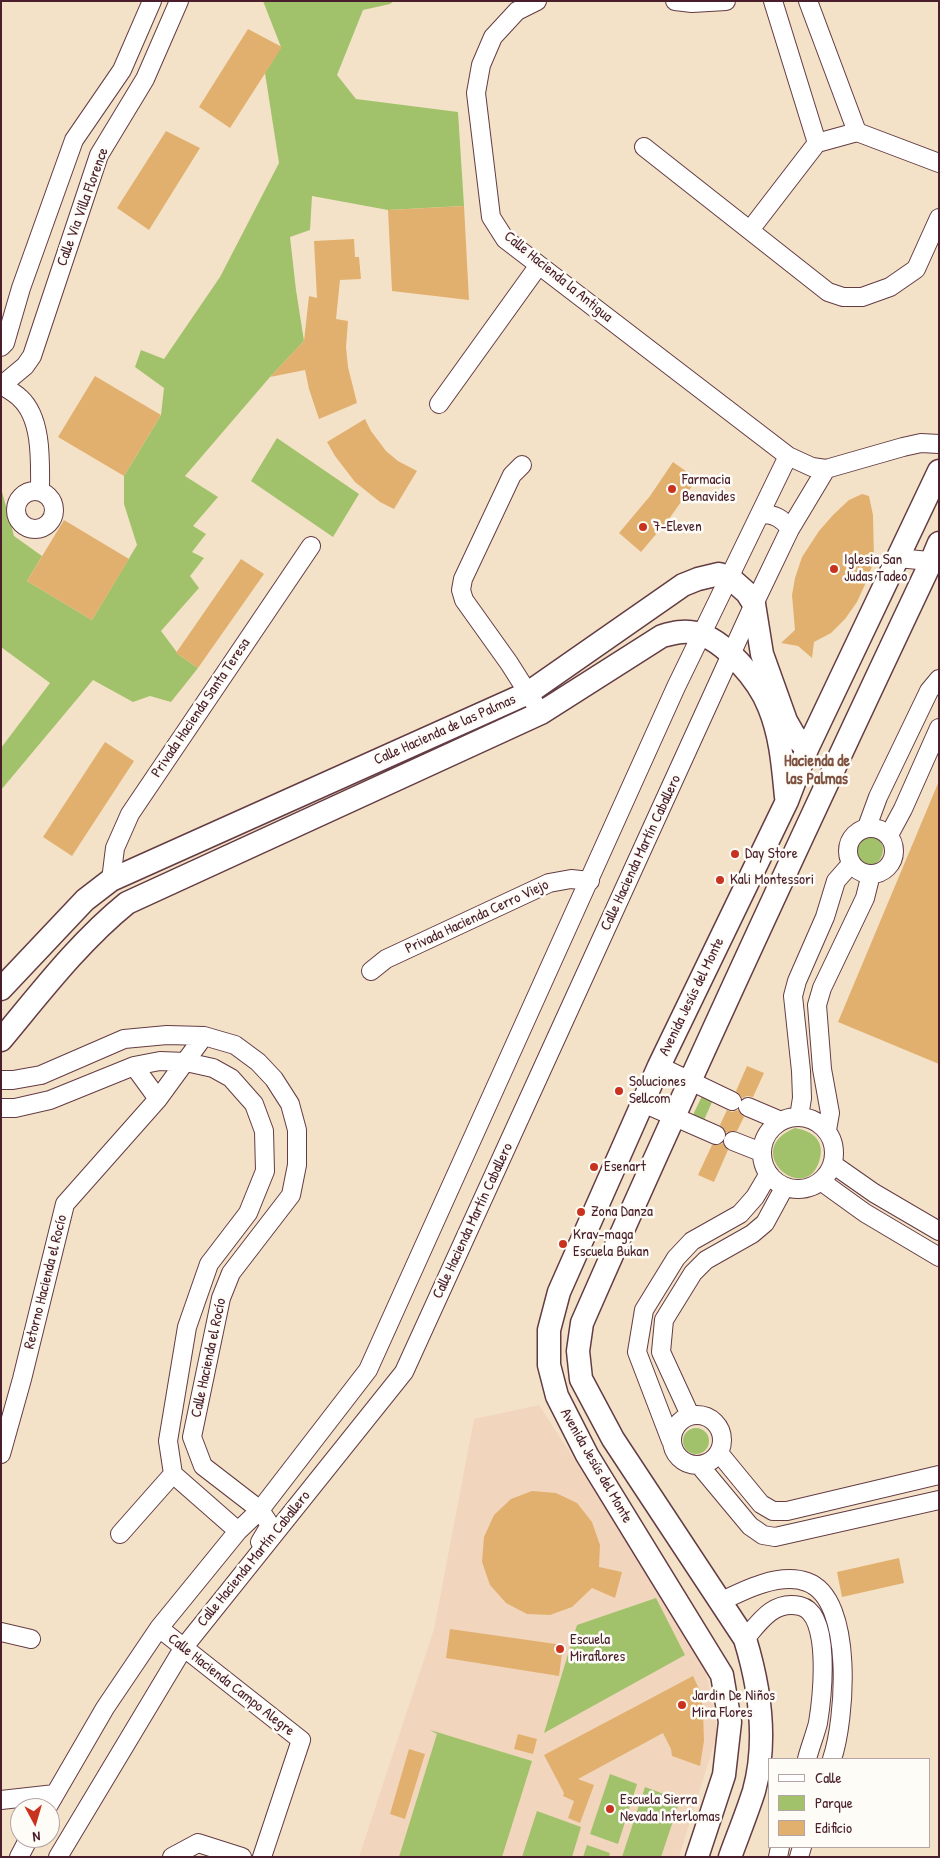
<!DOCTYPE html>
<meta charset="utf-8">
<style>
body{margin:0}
#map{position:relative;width:940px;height:1858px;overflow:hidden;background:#f4e2c8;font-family:"Patrick Hand",sans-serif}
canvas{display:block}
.frame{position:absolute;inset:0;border:2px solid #4a1f2b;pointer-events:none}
.legend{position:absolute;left:768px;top:1758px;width:162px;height:90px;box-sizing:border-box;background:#fdfcf7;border:1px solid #b5a4a5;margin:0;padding:6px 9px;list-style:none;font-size:15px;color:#4a1f2b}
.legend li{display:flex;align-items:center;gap:10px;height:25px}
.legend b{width:25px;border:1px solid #b5a4a5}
.north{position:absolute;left:10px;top:1798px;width:50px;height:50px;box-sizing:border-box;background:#fdfcf7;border:1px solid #b5a4a5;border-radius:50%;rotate:174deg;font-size:14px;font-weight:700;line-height:20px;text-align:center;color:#4a1f2b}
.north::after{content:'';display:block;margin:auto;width:18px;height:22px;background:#c8321e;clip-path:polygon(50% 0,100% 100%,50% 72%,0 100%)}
</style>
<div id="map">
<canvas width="940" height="1858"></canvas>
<div class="frame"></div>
<ul class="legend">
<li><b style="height:6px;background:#fff"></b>Calle</li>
<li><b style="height:14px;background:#a1c26b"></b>Parque</li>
<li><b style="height:14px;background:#e2b06e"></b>Edificio</li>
</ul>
<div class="north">N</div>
</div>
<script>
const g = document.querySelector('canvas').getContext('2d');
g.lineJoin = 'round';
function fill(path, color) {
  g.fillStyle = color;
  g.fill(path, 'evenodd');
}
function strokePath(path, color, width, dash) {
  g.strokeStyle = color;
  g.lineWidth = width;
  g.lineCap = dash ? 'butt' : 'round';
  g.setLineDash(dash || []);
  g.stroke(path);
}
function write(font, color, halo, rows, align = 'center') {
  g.font = font + ' "Patrick Hand",sans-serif';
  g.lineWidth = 5;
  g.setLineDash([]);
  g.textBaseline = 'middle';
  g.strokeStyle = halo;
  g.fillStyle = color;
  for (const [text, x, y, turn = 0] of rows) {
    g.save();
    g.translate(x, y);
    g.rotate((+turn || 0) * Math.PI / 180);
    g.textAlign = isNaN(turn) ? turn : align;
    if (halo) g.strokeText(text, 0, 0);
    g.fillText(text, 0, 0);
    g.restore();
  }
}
fill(new Path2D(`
 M 539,1405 L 661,1593 L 705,1668 L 716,1720 L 716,1738 L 679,1857 L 359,1857 L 434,1629 L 474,1419 Z`), '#f1d5bd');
fill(new Path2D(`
 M 263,1 L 394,1 L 390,4 L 363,10 L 337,75 L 356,99 L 458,112 L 464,206 L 388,210 L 312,196 L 310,230 L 290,237 L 296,290 L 304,341 L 270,377 L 185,476 L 218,497 L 193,526 L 206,534 L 192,552 L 204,558 L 190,576 L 199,588 L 161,631 L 179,655 L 198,668 L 171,702 L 150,696 L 133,702 L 93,680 L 1,790 L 1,748 L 50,683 L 1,647 L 1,488 L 14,536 L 42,556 L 27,581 L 92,620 L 137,545 L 124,504 L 124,476 L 161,415 L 164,388 L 135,367 L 141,350 L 164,359 L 220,277 L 279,163 L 265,73 L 281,47 Z
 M 277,438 L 359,494 L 333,537 L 251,481 Z
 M851 850a16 16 0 1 1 32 0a16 16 0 1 1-32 0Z
 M 702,1096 L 712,1102 L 704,1120 L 693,1115 Z
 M 795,1128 C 813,1131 826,1141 819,1162 C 804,1206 740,1150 795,1128 Z
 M683 1441a13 13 0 1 1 26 0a13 13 0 1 1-26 0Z
 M 656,1598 L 685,1655 L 544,1733 L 577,1625 Z
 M 430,1730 L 532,1761 L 502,1857 L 399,1857 L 437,1734 Z
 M 610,1774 L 637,1784 L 618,1844 L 590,1834 Z
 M 645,1787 L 680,1800 L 661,1857 L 622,1857 Z
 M 537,1811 L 581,1827 L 572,1857 L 522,1857 Z
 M 587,1845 L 610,1853 L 609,1857 L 583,1857 Z`), '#a1c26b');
fill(new Path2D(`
 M 248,29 L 282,47 L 230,128 L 199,107 Z
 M 166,131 L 200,148 L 149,230 L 117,208 Z
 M 464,206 L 469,300 L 392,291 L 388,210 Z
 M 354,239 L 355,257 L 359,257 L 361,279 L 340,280 L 336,319 L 348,321 L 346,347 L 348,367 L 357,403 L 319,419 L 309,389 L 305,370 L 270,377 L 304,341 L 309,296 L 317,298 L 314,241 Z
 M 95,376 L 161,415 L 124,476 L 58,437 Z
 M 365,419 L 371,431 L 386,451 L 398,461 L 417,471 L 394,509 L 380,502 L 355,482 L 335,456 L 327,442 Z
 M 673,462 L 697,479 L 669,519 L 641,552 L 619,533 L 650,496 Z
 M 862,494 L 869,496 L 873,515 L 874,560 L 868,578 L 857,602 L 845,619 L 831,633 L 814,642 L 812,658 L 798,646 L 781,643 L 795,630 L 792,595 L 795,578 L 802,557 L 819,531 L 833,515 L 849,500 Z
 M 64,520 L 129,559 L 92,620 L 27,581 Z
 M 241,559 L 264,574 L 198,668 L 176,653 Z
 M 105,742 L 134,761 L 72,856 L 43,837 Z
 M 939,781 L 939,1064 L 838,1022 Z
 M 747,1066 L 764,1073 L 753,1097 L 747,1096 L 742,1098 L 736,1091 Z
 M 727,1110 L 732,1112 L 738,1110 L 744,1117 L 737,1131 L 731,1131 L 726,1133 L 720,1125 Z
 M 723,1143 L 728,1150 L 714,1182 L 698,1175 L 712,1145 L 718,1145 Z
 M 532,1491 L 556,1493 L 577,1503 L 592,1522 L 600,1545 L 599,1567 L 622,1572 L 615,1598 L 592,1588 L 572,1607 L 550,1615 L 527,1614 L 506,1603 L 490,1585 L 482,1562 L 484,1537 L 494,1515 L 511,1499 Z
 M 899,1558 L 904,1583 L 842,1597 L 837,1572 Z
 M 450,1629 L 563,1645 L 559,1676 L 446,1658 Z
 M 693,1676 L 701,1693 L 703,1712 L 704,1741 L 700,1766 L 672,1756 L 671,1749 L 663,1733 L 578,1779 L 594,1785 L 580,1823 L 568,1818 L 574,1801 L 563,1796 L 564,1793 L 544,1755 Z
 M 518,1734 L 537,1739 L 533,1754 L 514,1749 Z
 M 409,1749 L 425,1754 L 405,1819 L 390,1814 Z`), '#e2b06e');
const minor = new Path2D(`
 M 537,1 L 517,11 L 493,37 L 481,65 L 476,93 L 491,217 L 505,239 L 788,456 L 812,467 L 826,469 L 903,447 L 921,443 L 939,444
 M 675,1 L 692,3 L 726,1
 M 773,1 L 817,143
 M 808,1 L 857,132
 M 644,147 L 828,292 L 843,297 L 862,297 L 890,287 L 916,269 L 939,218
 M 750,230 L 817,143 L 857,132 L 939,163
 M 1,347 L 5,343 L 21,288 L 74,140 L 122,70 L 152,1
 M 1,385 C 8,389 15,393 20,398 C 43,419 40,464 40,492
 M 1,386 L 25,366 L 32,356 L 99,155 L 145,79 L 179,1
 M 439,404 L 539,265
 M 522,465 L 512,475 L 463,579 L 461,590 L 464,600 L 509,663 L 535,704
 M16 510a19 19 0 1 1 38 0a19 19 0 1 1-38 0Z
 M 761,514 C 774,514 782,518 790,529
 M 898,558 L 939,562
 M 867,827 L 878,797 L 929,691 L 939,679
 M848 851a23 23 0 1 1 46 0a23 23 0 1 1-46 0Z
 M 889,835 L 903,809 L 939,728
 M 111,880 L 115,848 L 130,814 L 311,546
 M 371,971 L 386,959 L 549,883 L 571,879 L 590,881
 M 134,1066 L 158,1099
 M 659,1066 L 732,1101
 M 1,1080 L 13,1080 L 41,1075 L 124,1039 L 167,1035 L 204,1036 L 235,1045 L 258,1062 L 274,1079 L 290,1104 L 297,1130 L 297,1165 L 291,1195 L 231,1273 L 221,1298 L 192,1437 L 203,1466 L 260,1510 L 270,1525 L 260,1542
 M 643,1103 L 716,1135
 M 748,1107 L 781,1121
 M 1,1108 L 15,1108 L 50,1100 L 134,1066 L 160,1061 L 186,1062 L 213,1068 L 231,1078 L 254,1104 L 264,1131 L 265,1171 L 248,1213 L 209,1264 L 187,1327 L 168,1441 L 173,1474 L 238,1531
 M762 1153a36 36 0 1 1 72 0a36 36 0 1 1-72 0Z
 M 799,1117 L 802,1098 L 801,1071 L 793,996 L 797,981 L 825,917 L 836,881 L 851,864
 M 827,1130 L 830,1113 L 822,1069 L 817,1005 L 822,988 L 865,898 L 871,874
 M 733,1141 L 761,1152
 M 834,1165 L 874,1193 L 939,1231
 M 822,1182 L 865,1213 L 939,1257
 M672 1440a25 25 0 1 1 50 0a25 25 0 1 1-50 0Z
 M 690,1415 L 661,1352 L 664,1320 L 693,1273 L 706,1260 L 752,1234 L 765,1223 L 784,1188
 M 671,1441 L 637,1352 L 644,1310 L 676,1258 L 692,1241 L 740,1214 L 755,1197 L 768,1175
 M 719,1453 L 761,1504 L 773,1511 L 787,1511 L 939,1475
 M 1,1454 L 22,1379 L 65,1204 L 158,1099 L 204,1036
 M 700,1466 L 750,1526 L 763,1535 L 775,1537 L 939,1500
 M 120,1534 L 173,1474
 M 720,1602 C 744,1590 780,1572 807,1582 C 855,1599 845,1721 832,1759
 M 159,1628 L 301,1740 L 262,1857
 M 1,1632 L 31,1639
 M 745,1639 C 760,1621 774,1600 800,1606 C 832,1613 822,1698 818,1723 C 815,1735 810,1747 807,1759
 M 1,1800 L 55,1794
 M 47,1808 L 105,1708 L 159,1628 L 238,1531 L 260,1510 L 368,1370 L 676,687 L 788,456
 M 19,1857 L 29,1838
 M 58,1857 L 184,1647 L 404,1372 L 754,604 L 790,529 L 826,469
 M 172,1857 L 198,1843 L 242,1857
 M 778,1857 L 780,1847
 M 799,1857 L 802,1847`);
const major = new Path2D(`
 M 1,989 L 85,900 L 111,880 L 528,693 L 683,585 L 698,579 L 719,574 L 729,577 L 747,593 L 754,604 L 762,654 L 786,721 L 794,735 L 807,749
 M 1,1040 C 41,992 79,942 127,903 L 541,713 L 662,636 C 673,633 684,630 696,633 C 724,639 759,681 769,707 C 781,736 783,767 786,797
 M 697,1857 L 724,1775 L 730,1722 L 722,1675 L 587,1455 L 557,1396 L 549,1365 L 549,1330 L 559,1292 L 659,1066 L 787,801 L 807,749 L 939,471
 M 730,1857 C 738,1835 747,1813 754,1791 C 768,1740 760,1688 745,1639 L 613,1439 L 581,1379 L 578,1351 L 582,1323 C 694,1067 812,814 931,562 L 939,543`);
strokePath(minor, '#643c43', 20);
strokePath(major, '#643c43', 25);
strokePath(minor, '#fff', 18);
strokePath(major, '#fff', 22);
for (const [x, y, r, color] of [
 [672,489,5,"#c8321e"],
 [643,527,5,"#c8321e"],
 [834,569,5,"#c8321e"],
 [735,854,5,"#c8321e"],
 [720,880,5,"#c8321e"],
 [619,1091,5,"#c8321e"],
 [594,1167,5,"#c8321e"],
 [581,1212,5,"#c8321e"],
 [563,1244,5,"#c8321e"],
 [560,1649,5,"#c8321e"],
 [682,1705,5,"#c8321e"],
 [610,1809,5,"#c8321e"]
]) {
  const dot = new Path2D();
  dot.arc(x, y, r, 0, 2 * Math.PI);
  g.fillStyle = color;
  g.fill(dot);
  strokePath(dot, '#fdfcf7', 2);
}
write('15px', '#4a1f2b', '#fdfcf7', [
 ["Calle Via Villa Florence",83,207,-70],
 ["Calle Hacienda la Antigua",558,277,39],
 ["Privada Hacienda Santa Teresa",201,708,-56],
 ["Calle Hacienda de las Palmas",445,730,-24],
 ["Calle Hacienda Martín Caballero",641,853,-65],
 ["Privada Hacienda Cerro Viejo",477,917,-25],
 ["Avenida Jesús del Monte",692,997,-64],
 ["Calle Hacienda Martín Caballero",473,1221,-65],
 ["Retorno Hacienda el Rocío",46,1282,-76],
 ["Calle Hacienda el Rocío",209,1358,-78],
 ["Avenida Jesús del Monte",596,1466,60],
 ["Calle Hacienda Martín Caballero",254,1559,-51],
 ["Calle Hacienda Campo Alegre",231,1685,38]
]);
write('15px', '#4a1f2b', '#fdfcf7', [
 ["Farmacia",682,480],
 ["Benavides",682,497],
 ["7-Eleven",653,527],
 ["Iglesia San",844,560],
 ["Judas Tadeo",844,577],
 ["Day Store",745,854],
 ["Kali Montessori",730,880],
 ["Soluciones",629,1082],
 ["Sellcom",629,1099],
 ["Esenart",604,1167],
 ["Zona Danza",591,1212],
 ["Krav-maga",573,1235],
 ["Escuela Bukan",573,1252],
 ["Escuela",570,1640],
 ["Miraflores",570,1657],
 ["Jardin De Niños",692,1696],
 ["Mira Flores",692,1713],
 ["Escuela Sierra",620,1800],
 ["Nevada Interlomas",620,1817]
], 'left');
write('bold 16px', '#7f5242', '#fdfcf7', [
 ["Hacienda de",817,762],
 ["las Palmas",817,780]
]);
</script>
